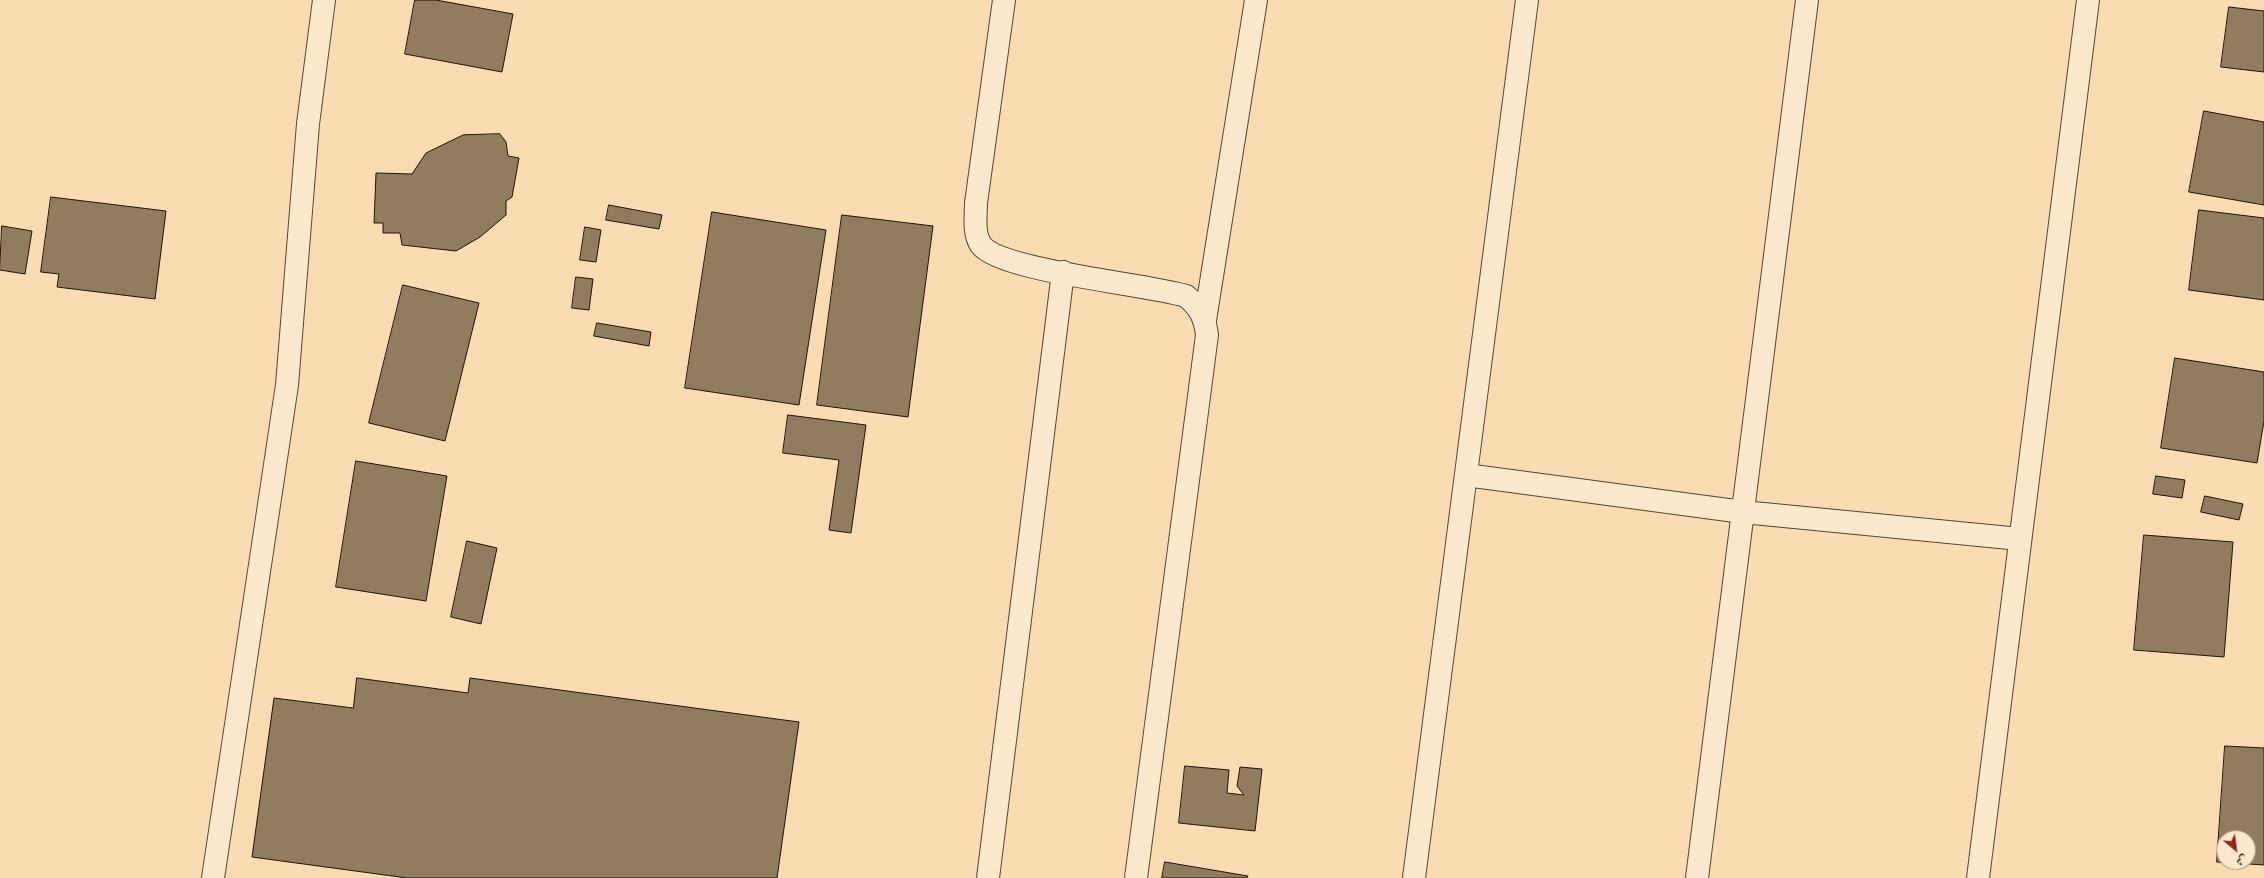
<!DOCTYPE html>
<meta charset="utf-8">
<style>
body{margin:0}
#map{position:relative;width:2264px;height:878px;overflow:hidden;background:#f9dcb2;font-family:"Sorts Mill Goudy",Amiri,serif}
canvas{display:block}
.north{position:absolute;left:2216px;top:830px;width:40px;height:40px;box-sizing:border-box;background:#fbe8cd;border:1px solid #a4947d;border-radius:50%;rotate:151deg;font-size:11px;font-weight:700;line-height:16px;text-align:center;color:#211505}
.north::after{content:'';display:block;margin:auto;width:14px;height:18px;background:#8f2418;clip-path:polygon(50% 0,100% 100%,50% 72%,0 100%)}
</style>
<div id="map">
<canvas width="2264" height="878"></canvas>
<div class="north">ش</div>
</div>
<script>
const g = document.querySelector('canvas').getContext('2d');
g.lineJoin = 'round';
function fill(path, color) {
  g.fillStyle = color;
  g.fill(path, 'evenodd');
}
function strokePath(path, color, width, dash) {
  g.strokeStyle = color;
  g.lineWidth = width;
  g.lineCap = dash ? 'butt' : 'round';
  g.setLineDash(dash || []);
  g.stroke(path);
}
const building = new Path2D(`
 M 415,0 L 436,0 L 513,14 L 502,72 L 405,54 Z
 M 2229,7 L 2264,11 L 2264,72 L 2221,67 Z
 M 2204,111 L 2264,122 L 2264,205 L 2189,192 Z
 M 500,134 L 506,142 L 508,156 L 519,158 L 512,197 L 506,201 L 506,215 L 480,237 L 456,251 L 402,245 L 400,233 L 383,233 L 383,223 L 374,223 L 376,173 L 412,174 L 426,153 L 463,135 Z
 M 51,197 L 166,211 L 155,299 L 57,287 L 59,274 L 41,272 Z
 M 609,205 L 662,215 L 659,229 L 606,220 Z
 M 2199,210 L 2264,218 L 2264,300 L 2189,290 Z
 M 712,212 L 826,230 L 799,405 L 685,388 Z
 M 842,215 L 933,226 L 908,417 L 817,405 Z
 M 2,226 L 32,231 L 25,274 L 0,270 Z
 M 585,227 L 601,230 L 596,262 L 580,260 Z
 M 576,277 L 593,279 L 589,310 L 572,308 Z
 M 403,285 L 479,303 L 445,441 L 369,423 Z
 M 597,323 L 651,332 L 649,346 L 594,336 Z
 M 2175,358 L 2264,372 L 2264,421 L 2257,463 L 2161,448 Z
 M 788,415 L 866,425 L 851,533 L 829,530 L 839,460 L 783,453 Z
 M 356,461 L 447,476 L 426,601 L 336,587 Z
 M 2156,476 L 2185,480 L 2182,498 L 2153,494 Z
 M 2205,496 L 2243,504 L 2239,520 L 2201,512 Z
 M 2144,535 L 2233,542 L 2224,657 L 2134,650 Z
 M 467,541 L 497,548 L 481,624 L 451,617 Z
 M 357,678 L 468,693 L 470,678 L 799,722 L 777,878 L 407,878 L 252,857 L 274,698 L 353,708 Z
 M 2225,746 L 2264,748 L 2264,865 L 2217,862 ZM 2224,838 L 2248,838 L 2248,862 L 2224,862 Z
 M 1185,766 L 1229,770 L 1227,793 L 1244,795 L 1237,786 L 1240,767 L 1262,769 L 1255,831 L 1179,823 Z
 M 1165,862 L 1248,876 L 1247,878 L 1162,878 Z`);
fill(building, '#917c5f');
strokePath(building, '#211505', 1);
const minor = new Path2D(`
 M 1004,0 L 976,203 C 976,216 973,233 981,245 C 1000,271 1147,284 1186,296 C 1200,307 1205,318 1207,335 L 1136,878
 M 1205,320 L 1256,0
 M 1466,475 L 1743,512 L 2020,539
 M 213,878 L 287,385 L 308,124 L 324,0
 M 988,878 L 1063,272
 M 1414,878 L 1527,0
 M 1697,878 L 1807,0
 M 1978,878 L 2088,0`);
strokePath(minor, '#574730', 24);
strokePath(minor, '#fbe8cd', 22);
</script>
